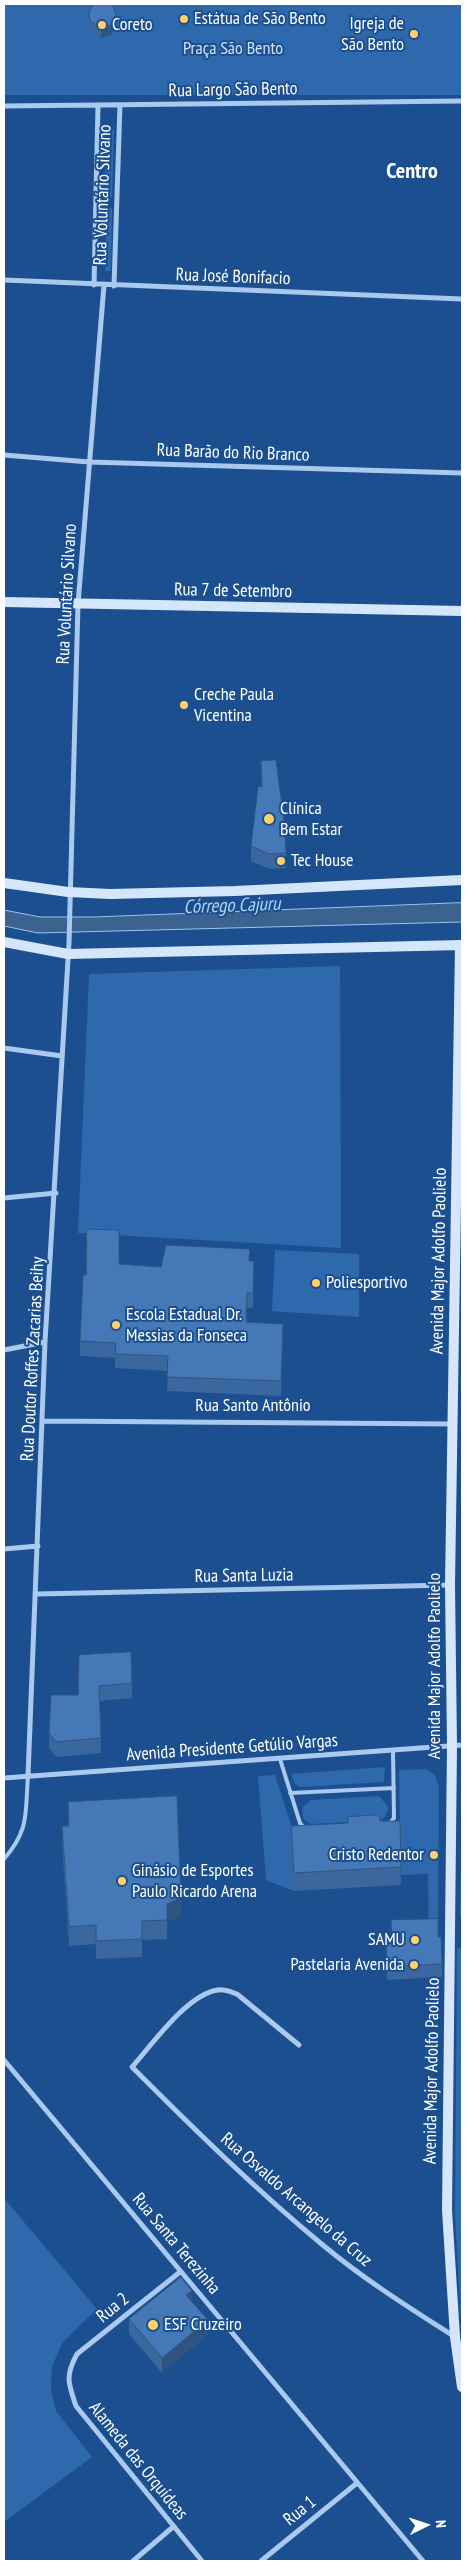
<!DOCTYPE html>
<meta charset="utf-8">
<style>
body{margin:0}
#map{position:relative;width:466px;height:2565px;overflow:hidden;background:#1b4f8f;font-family:"PT Sans Narrow",sans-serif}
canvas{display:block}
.frame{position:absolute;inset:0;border:5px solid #fff;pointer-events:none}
.north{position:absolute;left:401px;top:2500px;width:50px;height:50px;-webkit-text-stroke:4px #1b4f8f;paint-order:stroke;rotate:86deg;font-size:14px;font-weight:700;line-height:20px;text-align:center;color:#fff}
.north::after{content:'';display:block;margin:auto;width:18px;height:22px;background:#fff;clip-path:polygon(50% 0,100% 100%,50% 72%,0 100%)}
</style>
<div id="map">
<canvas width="466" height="2565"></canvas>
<div class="frame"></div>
<div class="north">N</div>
</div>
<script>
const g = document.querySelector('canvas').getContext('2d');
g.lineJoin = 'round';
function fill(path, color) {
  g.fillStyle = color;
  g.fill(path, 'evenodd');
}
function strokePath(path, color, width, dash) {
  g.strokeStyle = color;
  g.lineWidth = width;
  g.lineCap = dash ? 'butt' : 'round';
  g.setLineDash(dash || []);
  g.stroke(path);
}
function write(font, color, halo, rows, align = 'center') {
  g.font = font + ' "PT Sans Narrow",sans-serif';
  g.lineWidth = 4;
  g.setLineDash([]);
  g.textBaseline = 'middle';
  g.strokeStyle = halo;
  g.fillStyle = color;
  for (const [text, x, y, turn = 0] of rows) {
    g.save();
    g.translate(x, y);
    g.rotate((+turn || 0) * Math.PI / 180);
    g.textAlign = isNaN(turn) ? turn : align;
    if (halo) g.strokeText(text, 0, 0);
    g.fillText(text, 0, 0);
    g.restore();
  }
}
fill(new Path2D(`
 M 4,4 L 462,4 L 462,95 L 4,95 Z
 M 110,128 L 114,130 L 112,197 L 108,199 L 105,196 L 105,131 Z
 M 106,208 L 112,208 L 111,271 L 105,271 Z
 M 340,966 L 341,1248 L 78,1233 L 89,974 Z
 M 275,1250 L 359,1254 L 359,1317 L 272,1311 Z
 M 385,1767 L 384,1782 L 300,1787 L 295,1784 L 291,1774 Z
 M 426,1769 L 435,1775 L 439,1787 L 438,1932 L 429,1932 L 428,1874 L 401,1875 L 399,1770 Z
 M 275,1775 L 291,1825 L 294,1891 L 266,1880 L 258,1776 Z
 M 462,1783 L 462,1916 L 460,1916 Z
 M 379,1796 L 389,1808 L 384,1818 L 380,1820 L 312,1824 C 303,1821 301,1815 303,1807 L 311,1800 Z
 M 457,1948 L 462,1949 L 462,2339 L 455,2215 Z
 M 4,2198 L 97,2309 L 63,2342 L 52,2366 L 51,2390 L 56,2411 L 92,2457 L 4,2522 Z`), '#2e69ad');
const water = new Path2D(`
 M 462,903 L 462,922 L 38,933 L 4,926 L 4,910 L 40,917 L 94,917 Z`);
fill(water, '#3c6290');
strokePath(water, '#9cc4f0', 1);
strokePath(new Path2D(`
 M 280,1759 L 300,1823 L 304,1828
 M 290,1793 L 394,1788
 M 389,1824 L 394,1818 L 393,1751
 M 4,1859 C 30,1829 25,1813 28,1776`), '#a9c9ee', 4);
strokePath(new Path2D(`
 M 4,106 L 462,101
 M 4,280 L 462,299
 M 94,285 L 98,106
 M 114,286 L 120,105
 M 4,455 L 89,462 L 462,473
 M 4,1048 L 62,1056
 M 4,1198 L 56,1193
 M 4,1350 L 45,1342
 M 44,1421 L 454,1424
 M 4,1549 L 38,1546
 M 37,1594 L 450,1585
 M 28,1776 L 45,1342 L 69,943 L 78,604 L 104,285
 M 4,1778 L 462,1745
 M 299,2045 L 237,1994 C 231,1992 225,1989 218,1990 C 187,1994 152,2045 132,2067 C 194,2129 256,2190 324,2246 C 365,2280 410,2308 455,2337
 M 4,2060 L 423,2561
 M 180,2272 L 77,2354 C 65,2376 68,2383 76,2406 L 202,2561
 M 133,2561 L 173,2527
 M 261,2561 L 357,2483`), '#a9c9ee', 5);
strokePath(new Path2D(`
 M 4,602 L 462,611
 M 4,883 L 68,892 L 110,894 L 235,891 L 462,880
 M 4,942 L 68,954 L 462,945
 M 460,945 L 450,1585 L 452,1745 L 447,2210 L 455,2337 L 462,2387`), '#d6e6fa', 10);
fill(new Path2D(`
 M 89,12 L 116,24 L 111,35 L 101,38 L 90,31 L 89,22 Z
 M 251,846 L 286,853 L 286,868 L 269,869 L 251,861 Z
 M 250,1261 L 254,1276 L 253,1308 L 247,1308 L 247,1322 L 283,1338 L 281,1396 L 167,1391 L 168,1371 L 115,1368 L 115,1358 L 80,1356 L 80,1341 L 86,1275 L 119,1264 L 161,1267 Z
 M 79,1655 L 132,1683 L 132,1698 L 100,1701 L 101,1753 L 56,1757 L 49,1748 L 49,1733 L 78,1695 Z
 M 68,1802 L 181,1916 L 167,1922 L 167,1939 L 142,1940 L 142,1957 L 96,1959 L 96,1944 L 69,1946 L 62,1844 L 62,1826 L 68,1826 Z
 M 380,1821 L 400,1821 L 401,1885 L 294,1891 L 291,1844 L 291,1826 Z
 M 391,1920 L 438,1937 L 442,1964 L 442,1977 L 387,1980 L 386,1939 L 392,1939 Z
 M 129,2319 L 208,2334 L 162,2373 L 129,2334 Z`), '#3a679d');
fill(new Path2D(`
 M 116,14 L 116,24 L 111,35 L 101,38 L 101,28 Z
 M 254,1261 L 254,1276 L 253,1308 L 253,1293 Z
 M 283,1324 L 283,1338 L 281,1396 L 281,1381 Z
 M 181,1898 L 181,1916 L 167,1922 L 167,1904 Z
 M 192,2291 L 192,2305 L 186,2295 Z
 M 208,2320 L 208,2334 L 162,2373 L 162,2358 Z`), '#305480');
const building = new Path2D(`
 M 94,4 L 109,4 L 112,5 L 116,14 L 111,25 L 101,28 L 90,21 L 89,12 Z
 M 276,760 L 284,821 L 286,853 L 269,854 L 251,846 L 258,786 L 262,787 L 261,761 Z
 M 87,1229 L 119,1230 L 119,1264 L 161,1267 L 166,1245 L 250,1249 L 249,1261 L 254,1261 L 253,1293 L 247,1293 L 246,1322 L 283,1324 L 281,1381 L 167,1377 L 168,1356 L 115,1354 L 116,1343 L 80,1341 L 83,1275 L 86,1275 Z
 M 131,1652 L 132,1683 L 99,1686 L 101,1738 L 56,1742 L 49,1733 L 51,1695 L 78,1695 L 79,1655 Z
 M 177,1796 L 181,1898 L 167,1904 L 167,1920 L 142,1921 L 142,1939 L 96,1941 L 96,1925 L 69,1927 L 62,1826 L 69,1826 L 68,1802 Z
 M 379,1815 L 380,1821 L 400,1821 L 401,1867 L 294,1873 L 291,1826 L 348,1823 L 348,1817 Z
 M 438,1919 L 438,1937 L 441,1937 L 442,1964 L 387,1967 L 386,1939 L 392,1939 L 391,1920 Z
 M 181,2277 L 192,2291 L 186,2295 L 208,2320 L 162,2358 L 129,2319 Z`);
fill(building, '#4478b7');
strokePath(building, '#305480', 1);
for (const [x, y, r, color] of [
 [184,19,5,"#ffd166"],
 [102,25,5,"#ffd166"],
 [414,34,5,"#ffd166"],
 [184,705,5,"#ffd166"],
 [269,819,6,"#ffd166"],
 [281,861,5,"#ffd166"],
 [316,1283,5,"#ffd166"],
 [116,1325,5,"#ffd166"],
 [434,1855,5,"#ffd166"],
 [122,1881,5,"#ffd166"],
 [415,1940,5,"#ffd166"],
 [414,1965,5,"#ffd166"],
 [153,2325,6,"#ffd166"]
]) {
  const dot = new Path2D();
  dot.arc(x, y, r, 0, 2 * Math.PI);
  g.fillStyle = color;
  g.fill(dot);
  strokePath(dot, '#1b4f8f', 2);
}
write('18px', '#fff', '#1b4f8f', [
 ["Estátua de São Bento",194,19],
 ["Igreja de",404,24,"right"],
 ["São Bento",404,45,"right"],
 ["Coreto",112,25],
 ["Creche Paula",194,695],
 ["Vicentina",194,716],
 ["Clínica",280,809],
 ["Bem Estar",280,830],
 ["Tec House",291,861],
 ["Poliesportivo",326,1283],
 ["Escola Estadual Dr.",126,1315],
 ["Messias da Fonseca",126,1336],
 ["Cristo Redentor",424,1855,"right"],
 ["Ginásio de Esportes",132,1871],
 ["Paulo Ricardo Arena",132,1892],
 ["SAMU",405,1940,"right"],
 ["Pastelaria Avenida",404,1965,"right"],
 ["ESF Cruzeiro",164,2325]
], 'left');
write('18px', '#cfe3fa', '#1b4f8f', [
 ["Praça São Bento",233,49]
]);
write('18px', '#fff', '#1b4f8f', [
 ["Rua Largo São Bento",233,90,-1],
 ["Rua Voluntário Silvano",103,195,-88],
 ["Rua José Bonifacio",233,277,2],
 ["Rua Barão do Rio Branco",233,453,2],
 ["Rua 7 de Setembro",233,591,1],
 ["Rua Voluntário Silvano",67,594,-87],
 ["Avenida Major Adolfo Paolielo",439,1261,-89],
 ["Rua Doutor Roffes Zacarias Beihy",33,1359,-87],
 ["Rua Santo Antônio",253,1406],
 ["Rua Santa Luzia",244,1576,-1],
 ["Avenida Major Adolfo Paolielo",435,1666,-90],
 ["Avenida Presidente Getúlio Vargas",232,1748,-4],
 ["Avenida Major Adolfo Paolielo",432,2071,-89],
 ["Rua Osvaldo Arcangelo da Cruz",296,2200,41],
 ["Rua Santa Terezinha",176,2244,50],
 ["Rua 2",113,2308,-39],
 ["Alameda das Orquídeas",138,2461,51],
 ["Rua 1",300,2511,-39]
]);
write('italic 19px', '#b5d3f5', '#1b4f8f', [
 ["Córrego Cajuru",232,906,-2]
]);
write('bold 22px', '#fff', '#1b4f8f', [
 ["Centro",412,172]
]);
</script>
